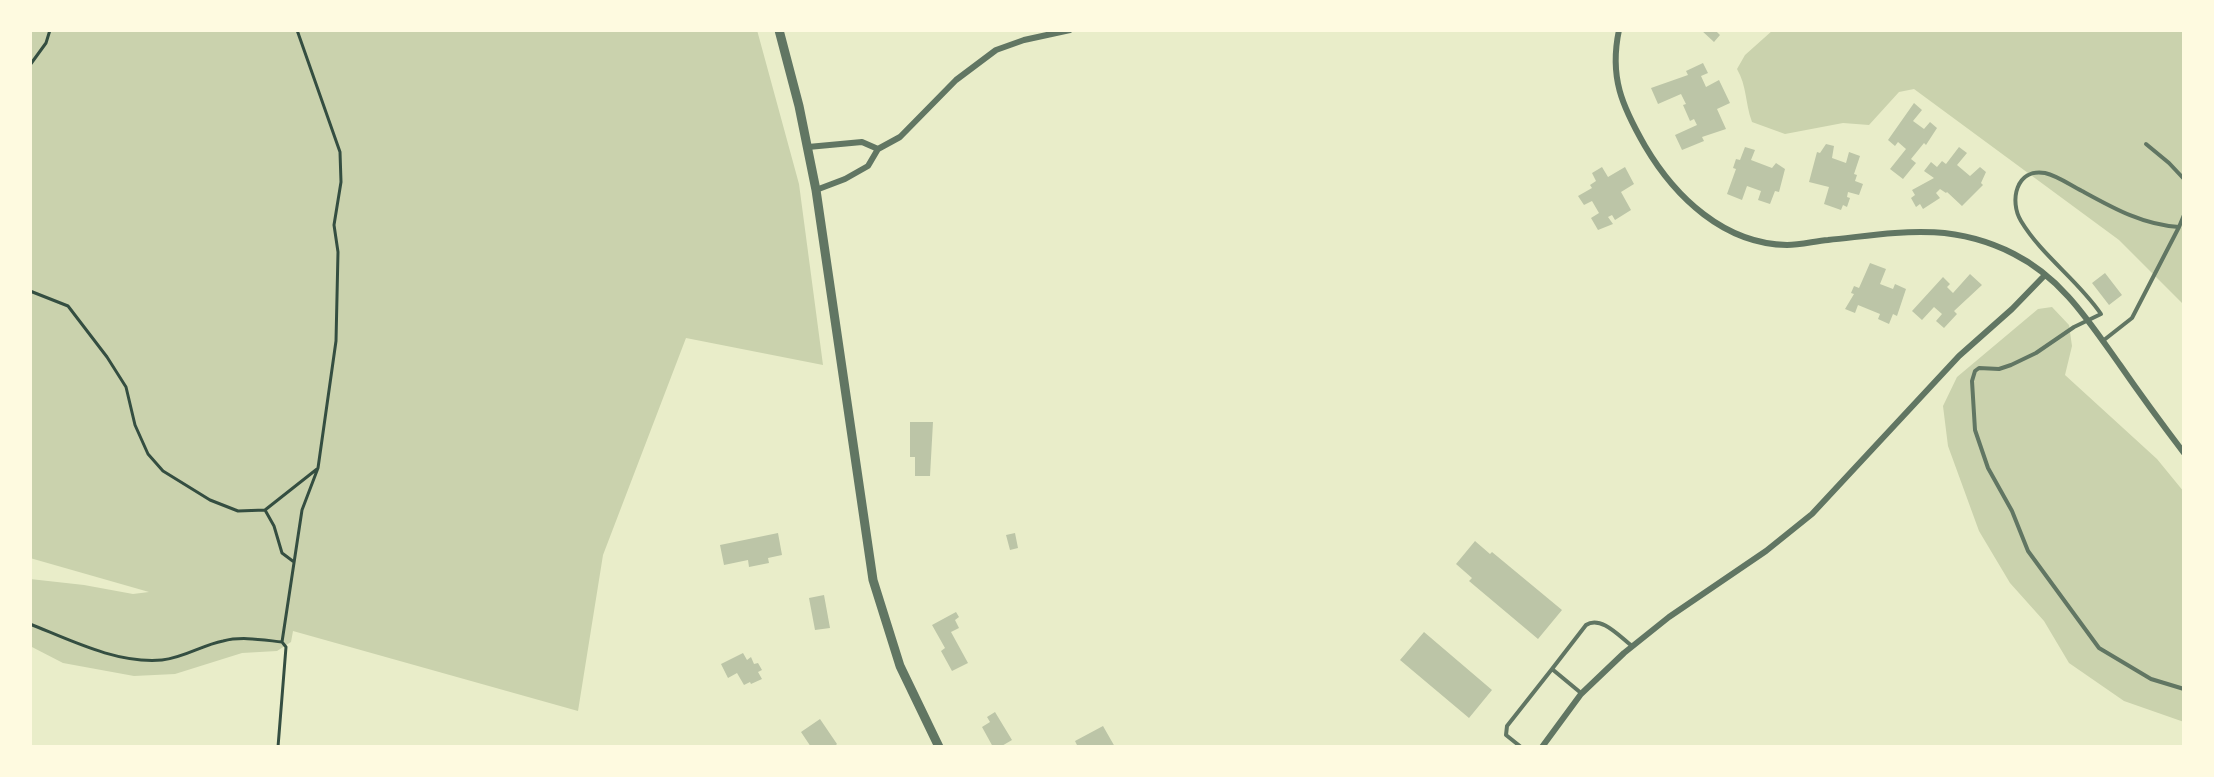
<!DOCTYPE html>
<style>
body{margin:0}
#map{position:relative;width:2214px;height:777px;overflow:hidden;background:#e9edc9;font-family:"Alegreya Sans",sans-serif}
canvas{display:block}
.frame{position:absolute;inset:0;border:32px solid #fefae0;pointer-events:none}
</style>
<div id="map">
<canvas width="2214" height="777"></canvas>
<div class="frame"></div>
</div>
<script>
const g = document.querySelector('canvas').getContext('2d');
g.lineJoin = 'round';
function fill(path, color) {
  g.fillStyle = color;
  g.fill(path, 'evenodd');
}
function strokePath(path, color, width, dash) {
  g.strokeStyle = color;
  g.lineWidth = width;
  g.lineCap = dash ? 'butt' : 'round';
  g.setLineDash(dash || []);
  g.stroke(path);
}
fill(new Path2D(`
 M 30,30 L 757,30 L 799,184 L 823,365 L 686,338 L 603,555 L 578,711 L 293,631 L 291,642 L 277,651 L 242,653 L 175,674 L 134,676 L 63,663 L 30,646 L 30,579 L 84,585 L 133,594 L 149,592 L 30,558 Z
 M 1773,30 L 2184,30 L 2184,305 L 2119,240 L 1914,89 L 1899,92 L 1869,125 L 1843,123 L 1785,134 L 1752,122 C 1745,103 1747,86 1737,69 L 1745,55 Z
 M 2052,307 L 2069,325 L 2072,346 L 2065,375 L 2157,459 L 2184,492 L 2184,722 L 2124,701 L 2069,663 L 2044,621 L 2010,583 L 1979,531 L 1948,446 L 1943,406 L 1957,377 L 2038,309 Z`), '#cad2ad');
fill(new Path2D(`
 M 1701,30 L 1715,30 L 1720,35 L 1714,42 Z
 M 1703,63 L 1708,73 L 1701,76 L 1706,87 L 1719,80 L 1730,103 L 1717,109 L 1726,129 L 1702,137 L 1704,141 L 1682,150 L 1675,135 L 1697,125 L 1694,119 L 1690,121 L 1683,105 L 1686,104 L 1681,94 L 1658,104 L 1651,88 L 1688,75 L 1686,71 Z
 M 1914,103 L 1922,110 L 1913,121 L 1924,129 L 1930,122 L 1937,128 L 1926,145 L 1924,143 L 1911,159 L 1916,163 L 1903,179 L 1890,169 L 1906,149 L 1898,142 L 1895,146 L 1888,140 Z
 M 1826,144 L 1834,146 L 1832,158 L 1846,163 L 1849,152 L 1860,156 L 1854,174 L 1857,175 L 1855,181 L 1863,184 L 1859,195 L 1848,192 L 1847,197 L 1850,198 L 1847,207 L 1843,205 L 1841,210 L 1824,204 L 1829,187 L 1809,182 L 1817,152 L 1820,153 Z
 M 1745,147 L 1755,150 L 1751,160 L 1772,168 L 1776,163 L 1785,169 L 1779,192 L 1775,191 L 1770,204 L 1758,200 L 1761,191 L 1747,186 L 1742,200 L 1727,194 L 1736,169 L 1733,168 L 1736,159 L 1740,160 Z
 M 1959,147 L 1967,153 L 1957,165 L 1970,176 L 1980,167 L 1986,172 L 1981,183 L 1983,185 L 1962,206 L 1947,192 L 1946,193 L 1940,189 L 1936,193 L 1940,198 L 1923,209 L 1920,204 L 1916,207 L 1911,198 L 1915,195 L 1912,190 L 1934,178 L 1924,171 L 1931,162 L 1937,167 L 1942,161 L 1946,164 Z
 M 1602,167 L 1608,177 L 1625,167 L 1634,184 L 1621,192 L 1631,210 L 1615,220 L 1612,215 L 1608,217 L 1613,224 L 1598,230 L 1591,218 L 1599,213 L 1592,201 L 1584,205 L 1578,196 L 1592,188 L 1590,185 L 1596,181 L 1592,173 Z
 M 1870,263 L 1886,269 L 1880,284 L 1893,289 L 1895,284 L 1906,289 L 1897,316 L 1893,314 L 1889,324 L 1878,319 L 1880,314 L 1858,305 L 1855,313 L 1845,309 L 1854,294 L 1851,293 L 1854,286 L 1859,288 Z
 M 2105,273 L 2122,295 L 2109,305 L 2092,283 Z
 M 1970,274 L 1982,285 L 1954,311 L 1957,314 L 1944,328 L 1936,321 L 1942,314 L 1934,307 L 1922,320 L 1912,311 L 1943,277 L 1950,284 L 1947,287 L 1953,293 Z
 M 910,422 L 933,422 L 930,476 L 915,476 L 915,457 L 910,457 Z
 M 778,533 L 782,555 L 768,558 L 769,563 L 749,567 L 748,560 L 724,565 L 720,545 Z
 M 1015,533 L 1018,548 L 1010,550 L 1006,535 Z
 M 1475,541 L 1490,554 L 1492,552 L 1562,610 L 1538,639 L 1469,581 L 1472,578 L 1456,564 Z
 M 824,595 L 830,628 L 815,630 L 809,598 Z
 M 956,612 L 959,617 L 955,620 L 959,628 L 951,632 L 968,663 L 952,671 L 941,651 L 945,648 L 932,625 Z
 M 1424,632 L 1492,690 L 1469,718 L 1400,660 Z
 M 743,653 L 747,660 L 751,657 L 754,664 L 758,663 L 762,670 L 758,672 L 762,679 L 751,684 L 750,682 L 744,685 L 737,673 L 728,678 L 721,664 Z
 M 995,712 L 1012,740 L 1000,747 L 993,747 L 982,727 L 990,722 L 987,717 Z
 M 820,719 L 837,744 L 834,747 L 811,747 L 801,732 Z
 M 1103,726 L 1115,747 L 1078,747 L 1075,741 Z`), '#bcc5a7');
strokePath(new Path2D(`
 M 30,65 L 46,43 L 50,30
 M 30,291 L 68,306 L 107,357 L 126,387 L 135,425 L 148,454 L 163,471 L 210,500 L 238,511 L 265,510 L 317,469
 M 265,510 L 274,526 L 282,553 L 294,562
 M 30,624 C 70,640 117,664 162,660 C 184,658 202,645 223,641 C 242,636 263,640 282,642 L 286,647 L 278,747
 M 282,642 L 302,510 L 318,468 L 336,341 L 338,252 L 334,225 L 341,182 L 340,152 L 297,30
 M 30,746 L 30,747`), '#344e41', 3);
strokePath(new Path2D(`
 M 2146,144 L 2169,163 L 2184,179
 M 2184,215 L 2179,227 C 2143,225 2113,208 2082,191 C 2070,185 2058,176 2045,173 C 2016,168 2009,201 2021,221 C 2042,256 2078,280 2101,314 L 2074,327 L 2036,353 L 2011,365 L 1999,369 L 1979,368 L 1975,371 L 1972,381 L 1975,430 L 1988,468 L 2012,511 L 2028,551 L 2099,648 L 2151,679 L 2184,689
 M 2104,340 L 2132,318 L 2179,227
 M 1581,693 L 1552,669 L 1586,625 C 1601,615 1620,637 1632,646
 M 1521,747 L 1506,735 L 1507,726 L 1552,669`), '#617663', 4);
strokePath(new Path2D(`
 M 1619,30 C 1609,77 1622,106 1645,146 C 1675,197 1724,244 1787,245 C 1801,245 1815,241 1828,240 C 1897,233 1949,221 2014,254 C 2062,278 2090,323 2120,365 C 2140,394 2162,424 2184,453
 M 808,147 L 862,142 L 878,149
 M 816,190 L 845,179 L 868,166 L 878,149 L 900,137 L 956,80 L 996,50 L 1024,40 L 1070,30
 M 1542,747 L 1581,694 L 1624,653 L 1669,617 L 1766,551 L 1812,514 L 1959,356 L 2012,309 L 2044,276`), '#617663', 6);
strokePath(new Path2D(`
 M 779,30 L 799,106 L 816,190 L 873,580 L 900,666 L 939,747`), '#617663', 9);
</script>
